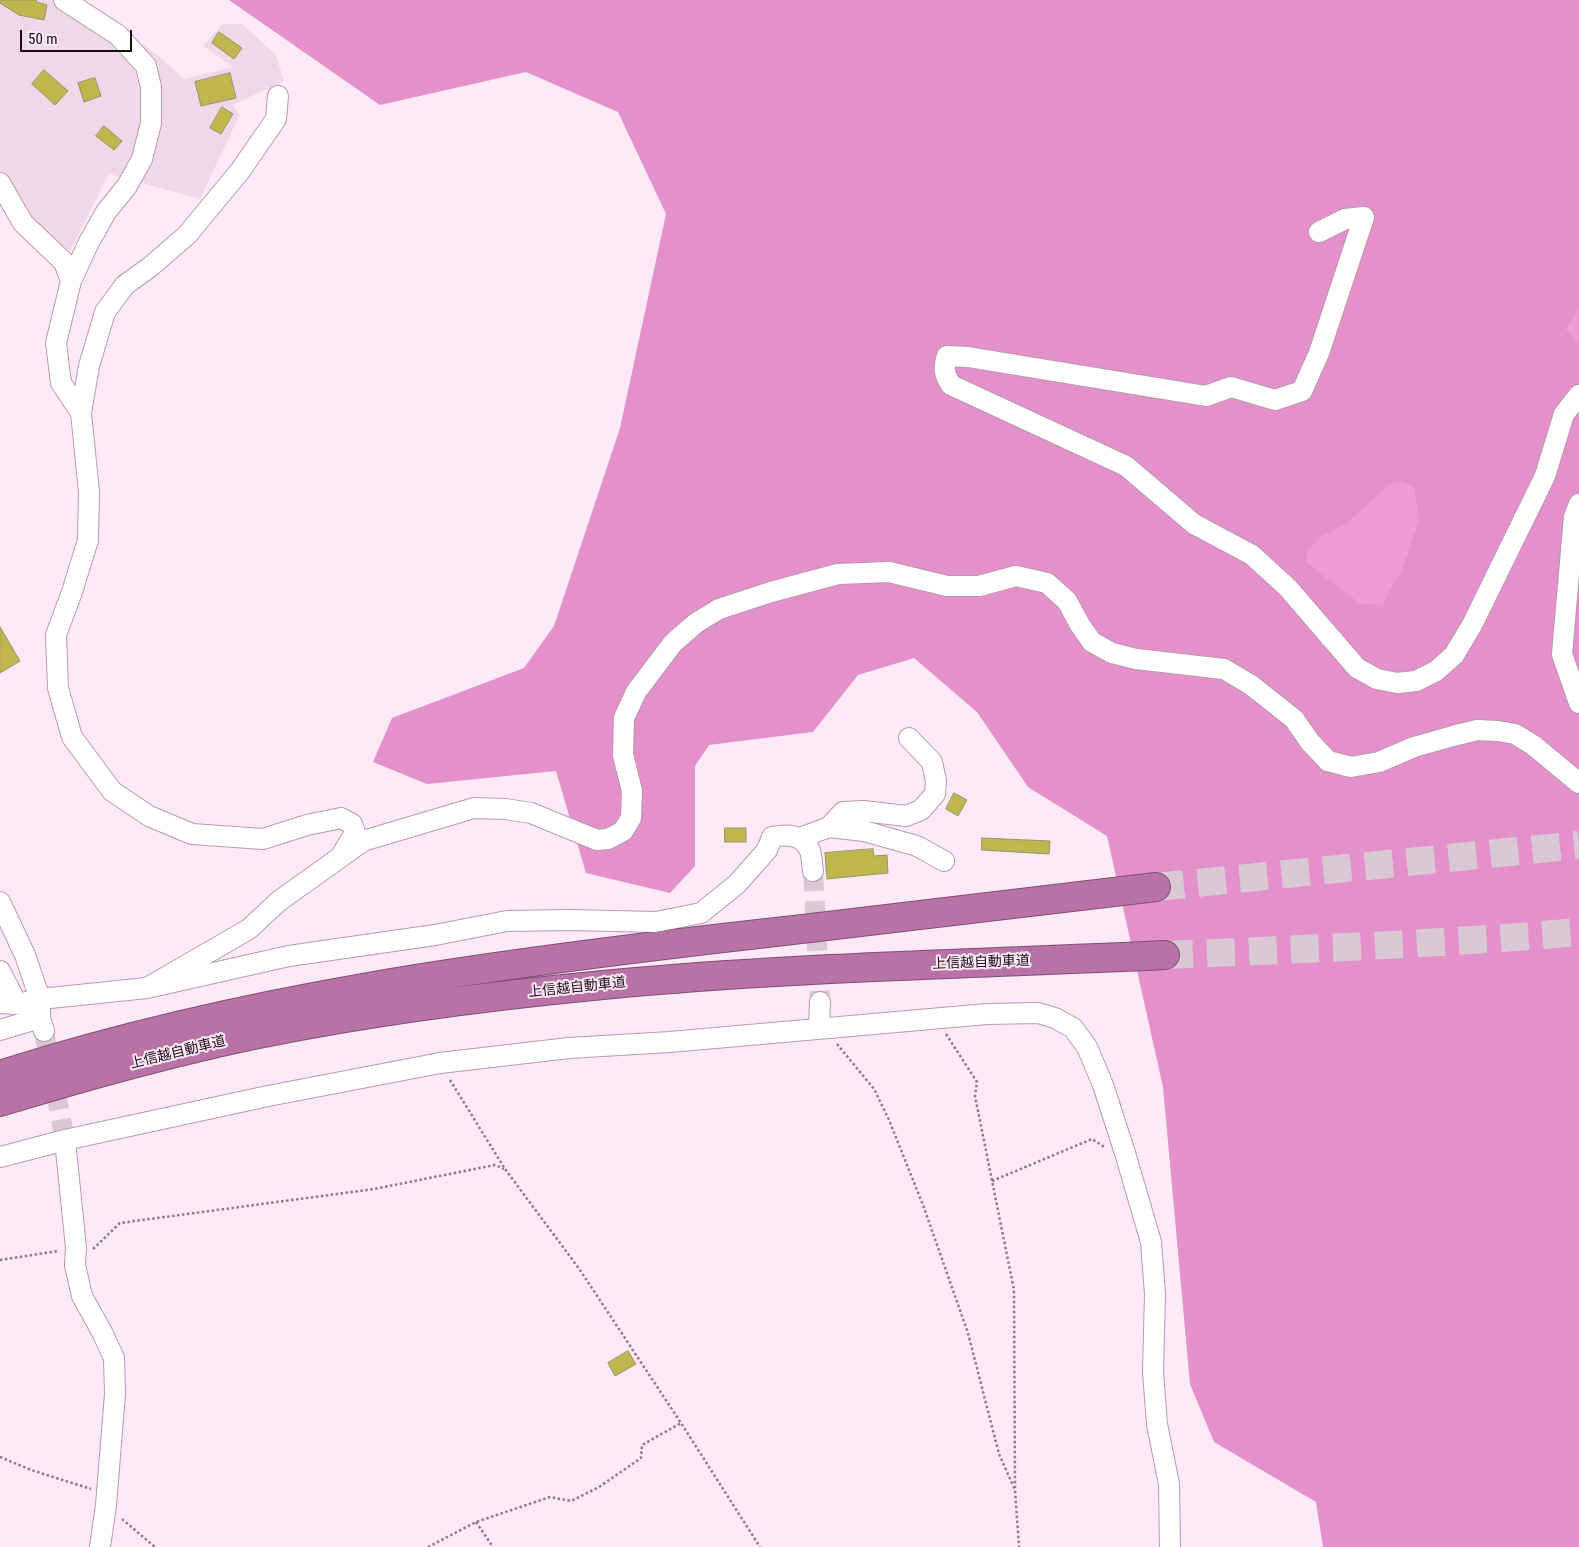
<!DOCTYPE html>
<meta charset="utf-8">
<style>
body{margin:0}
#map{position:relative;width:1579px;height:1547px;overflow:hidden;background:#fee9f7;font-family:"Roboto Condensed",sans-serif}
canvas{display:block}
.scale{position:absolute;left:20px;top:30px;width:112px;height:22px;box-sizing:border-box;border:2px solid #170c14;border-top:0;padding-left:6px;font-size:15px;line-height:18px;white-space:nowrap;color:#170c14;-webkit-text-stroke:4px #fee9f7;paint-order:stroke}
</style>
<div id="map">
<canvas width="1579" height="1547"></canvas>
<div class="scale">50 m</div>
</div>
<script>
const g = document.querySelector('canvas').getContext('2d');
g.lineJoin = 'round';
function fill(path, color) {
  g.fillStyle = color;
  g.fill(path, 'evenodd');
}
function strokePath(path, color, width, dash) {
  g.strokeStyle = color;
  g.lineWidth = width;
  g.lineCap = dash ? 'butt' : 'round';
  g.setLineDash(dash || []);
  g.stroke(path);
}
function write(font, color, halo, rows, align = 'center') {
  g.font = font + ' "Roboto Condensed","Noto Sans JP",sans-serif';
  g.lineWidth = 4;
  g.setLineDash([]);
  g.textBaseline = 'middle';
  g.strokeStyle = halo;
  g.fillStyle = color;
  for (const [text, x, y, turn = 0] of rows) {
    g.save();
    g.translate(x, y);
    g.rotate((+turn || 0) * Math.PI / 180);
    g.textAlign = isNaN(turn) ? turn : align;
    if (halo) g.strokeText(text, 0, 0);
    g.fillText(text, 0, 0);
    g.restore();
  }
}
fill(new Path2D(`
 M 0,0 L 78,0 L 158,55 L 184,79 L 233,67 L 203,46 L 223,24 L 242,24 L 276,55 L 284,81 L 232,105 L 240,114 L 200,199 L 109,174 L 70,251 L 0,198 Z`), '#f1d8e9');
fill(new Path2D(`
 M 229,0 L 1579,0 L 1579,1547 L 1323,1547 L 1316,1502 L 1214,1442 L 1190,1384 L 1163,1087 L 1107,836 L 1028,787 L 977,712 L 914,658 L 858,675 L 813,732 L 709,745 L 695,766 L 695,866 L 670,893 L 586,873 L 556,771 L 427,784 L 373,762 L 392,718 L 524,668 L 554,626 L 620,428 L 666,214 L 618,112 L 526,72 L 380,105 Z`), '#e390cb');
fill(new Path2D(`
 M 1579,305 L 1579,344 L 1566,329 Z
 M 1401,481 L 1414,487 L 1419,520 L 1402,570 L 1382,605 L 1360,604 L 1306,562 L 1308,550 L 1320,537 L 1346,524 L 1391,483 Z`), '#ee9ad6');
const building = new Path2D(`
 M 0,0 L 37,0 L 36,2 L 47,5 L 44,20 L 19,15 L 0,3 Z
 M 219,32 L 242,48 L 234,59 L 212,43 Z
 M 44,70 L 68,91 L 55,105 L 32,84 Z
 M 230,73 L 236,98 L 201,106 L 195,82 Z
 M 95,78 L 101,96 L 84,102 L 78,83 Z
 M 222,107 L 233,114 L 221,134 L 210,128 Z
 M 104,126 L 122,141 L 114,150 L 96,136 Z
 M 0,627 L 20,661 L 0,673 Z
 M 954,793 L 967,800 L 958,816 L 946,809 Z
 M 725,828 L 746,828 L 746,842 L 725,842 Z
 M 982,838 L 1050,841 L 1049,854 L 982,850 Z
 M 873,849 L 874,856 L 887,855 L 888,873 L 827,879 L 825,853 Z
 M 628,1351 L 636,1364 L 615,1376 L 608,1363 Z`);
fill(building, '#bfb64e');
strokePath(building, '#969370', 1);
strokePath(new Path2D(`
 M 813,871 L 820,1002
 M 44,1031 L 65,1140`), '#dbc8d5', 20, [20, 10]);
strokePath(new Path2D(`
 M 1156,887 L 1579,845
 M 1165,955 C 1303,949 1441,944 1579,932`), '#dbc8d5', 28, [28, 14]);
const minor = new Path2D(`
 M 64,0 L 118,35 L 146,66 L 151,87 L 151,123 L 142,159 L 127,186 L 106,212 L 88,244 L 71,281 L 56,343 L 61,383 L 81,413
 M 278,96 L 276,119 L 240,171 L 187,235 L 150,267 L 125,285 L 105,312 L 89,366 L 81,413 L 89,492 L 88,540 L 72,592 L 56,635 L 58,688 L 72,737 L 112,791 L 149,816 L 192,834 L 263,839 L 307,825 L 341,818 L 352,824 L 355,833 L 342,854
 M 0,183 L 23,223 L 64,262 L 71,281
 M 1319,232 L 1345,219 L 1364,217 L 1319,353 L 1302,391 L 1275,400 L 1231,387 L 1206,396 L 968,357 L 947,356 C 943,369 944,374 951,385 L 1126,466 L 1194,524 L 1252,555 L 1288,588 L 1357,668 L 1377,679 L 1397,683 L 1416,681 L 1436,671 L 1454,655 L 1472,625 L 1545,476 L 1564,414 L 1579,395
 M 1579,504 L 1574,517 L 1562,654 L 1579,703
 M 829,827 L 864,831 L 917,846 L 944,861
 M 800,838 L 829,827 L 843,812 L 863,811 L 906,816 L 921,810 L 935,794 L 936,781 L 932,762 L 909,738
 M 0,902 L 25,955 L 40,999 L 40,1018 L 44,1031
 M 0,971 L 17,1004
 M 147,988 L 249,929 L 279,901 L 363,841 L 474,808 L 505,809 L 531,813 L 597,840 L 608,839 L 623,831 L 631,818 L 632,791 L 623,755 L 624,718 L 636,692 L 673,643 L 696,623 L 719,609 L 771,592 L 838,574 L 889,572 L 947,586 L 979,586 L 1016,576 L 1047,583 L 1067,601 L 1080,625 L 1092,642 L 1112,653 L 1136,659 L 1224,669 L 1251,685 L 1294,719 L 1310,742 L 1328,761 L 1351,767 L 1379,762 L 1414,747 L 1453,736 L 1477,730 L 1498,731 L 1515,734 L 1533,745 L 1579,783
 M 0,1003 L 17,1004 L 40,999 L 147,988 L 289,956 L 435,935 L 507,921 L 571,920 L 656,922 L 701,913 L 737,884 L 767,850 L 772,837 C 787,834 803,834 810,851 C 812,856 812,865 813,871
 M 819,1028 L 820,1002
 M 0,1030 L 40,1018
 M 65,1140 L 76,1248 L 75,1265 L 82,1296 L 103,1334 L 114,1358 L 115,1394 L 106,1505 L 100,1547
 M 0,1157 L 65,1140 L 268,1096 L 440,1063 L 569,1048 L 670,1042 L 987,1014 L 1038,1013 L 1055,1018 L 1073,1028 L 1087,1047 L 1103,1085 L 1125,1153 L 1151,1242 L 1155,1294 L 1153,1372 L 1157,1424 L 1169,1484 L 1170,1547`);
const highway = new Path2D(`
 M 0,1075 C 246,996 503,963 758,934 C 891,919 1024,903 1156,887
 M 0,1102 C 85,1076 171,1052 258,1034 C 371,1011 488,996 603,985 C 790,967 978,964 1165,955`);
strokePath(minor, '#ba99af', 22);
strokePath(highway, '#804e72', 30);
strokePath(new Path2D(`
 M 946,1034 L 977,1082 L 975,1096 L 1014,1290 L 1015,1488
 M 837,1044 L 874,1089 L 889,1120 L 923,1205 L 968,1333 L 999,1454 L 1015,1490 L 1019,1547
 M 450,1080 L 505,1169 L 580,1270 L 681,1423 L 760,1547
 M 992,1181 L 1092,1139 L 1106,1148
 M 93,1249 L 120,1223 L 374,1189 L 495,1165 L 504,1169
 M 0,1260 L 58,1251
 M 0,1457 L 31,1470 L 91,1489
 M 122,1519 L 155,1547
 M 476,1522 L 493,1547
 M 428,1547 L 476,1522 L 550,1497 L 571,1501 L 599,1487 L 641,1458 L 642,1445 L 681,1423`), '#8b7b86', 2.5, [2.5, 2.5]);
strokePath(minor, '#fff', 20);
strokePath(highway, '#b972a5', 28);
write('14px', '#170c14', '#fee9f7', [
 ["上信越自動車道",981,963,-2],
 ["上信越自動車道",577,988,-6],
 ["上信越自動車道",178,1053,-14]
]);
</script>
